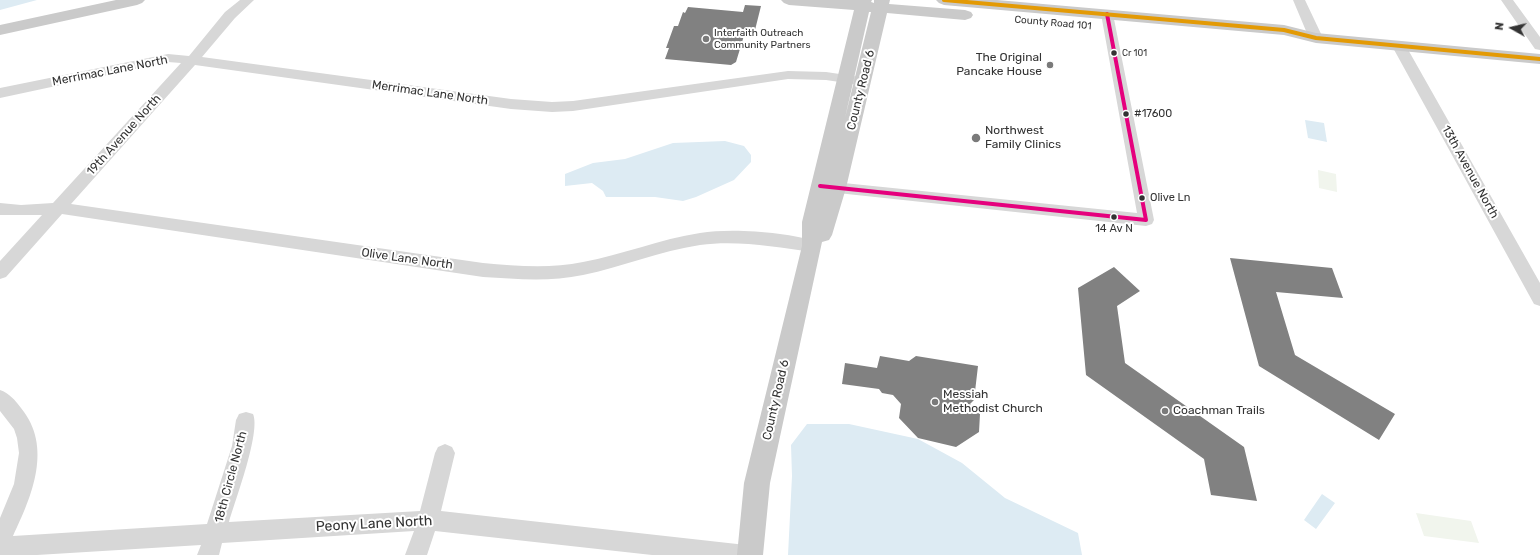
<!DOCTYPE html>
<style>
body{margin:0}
#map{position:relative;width:1540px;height:555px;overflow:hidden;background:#fff;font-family:Rubik,sans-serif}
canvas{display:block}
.north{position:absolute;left:1492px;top:8px;width:40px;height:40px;-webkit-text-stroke:3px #fff;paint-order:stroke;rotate:278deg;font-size:11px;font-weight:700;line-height:16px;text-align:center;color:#333}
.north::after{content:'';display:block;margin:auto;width:14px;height:18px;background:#333;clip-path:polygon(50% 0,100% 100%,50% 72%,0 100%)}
</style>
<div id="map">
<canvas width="1540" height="555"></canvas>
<div class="north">N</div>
</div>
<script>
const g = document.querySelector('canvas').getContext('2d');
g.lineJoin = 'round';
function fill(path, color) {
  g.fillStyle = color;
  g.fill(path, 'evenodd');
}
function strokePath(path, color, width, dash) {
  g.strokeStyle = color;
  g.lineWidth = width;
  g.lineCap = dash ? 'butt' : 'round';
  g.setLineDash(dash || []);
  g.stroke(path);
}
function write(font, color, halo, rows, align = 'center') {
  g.font = font + ' Rubik,sans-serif';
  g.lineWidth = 4;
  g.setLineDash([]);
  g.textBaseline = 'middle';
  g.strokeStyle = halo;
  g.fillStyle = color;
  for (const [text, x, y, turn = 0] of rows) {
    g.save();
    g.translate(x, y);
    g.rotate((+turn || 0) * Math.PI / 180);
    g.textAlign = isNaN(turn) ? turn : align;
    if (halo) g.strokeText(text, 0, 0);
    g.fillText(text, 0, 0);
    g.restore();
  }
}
fill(new Path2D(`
 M 1318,170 L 1336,174 L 1337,192 L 1319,188 Z
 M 1416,513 L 1471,521 L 1479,543 L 1424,536 Z`), '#f1f5ed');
fill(new Path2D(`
 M 0,0 L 37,0 L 0,10 Z
 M 1305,120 L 1324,123 L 1327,142 L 1308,138 Z
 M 725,141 L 744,146 L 751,155 L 751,162 L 734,180 L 696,197 L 683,201 L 655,197 L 606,197 L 603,191 L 592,183 L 565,186 L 565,174 L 593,163 L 625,159 L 673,143 Z
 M 807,424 L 849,424 L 918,439 L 962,463 L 1005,498 L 1078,533 L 1082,555 L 788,555 L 792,476 L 791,445 Z
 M 1322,494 L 1335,503 L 1316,529 L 1304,520 Z`), '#ddebf3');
fill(new Path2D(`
 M 745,5 L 761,6 L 755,30 L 746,29 L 736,62 L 731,65 L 665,59 L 669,48 L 666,48 L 674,26 L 678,26 L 683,12 L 685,13 L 688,7 L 743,12 Z
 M 1230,258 L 1332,268 L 1343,298 L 1276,292 L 1295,355 L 1395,414 L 1379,440 L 1259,366 Z
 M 1114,267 L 1140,291 L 1117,306 L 1125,363 L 1244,447 L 1257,501 L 1211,495 L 1204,459 L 1086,375 L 1078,288 Z
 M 880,356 L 909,361 L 916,356 L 978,366 L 974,400 L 970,404 L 980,414 L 979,432 L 956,447 L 918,438 L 899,418 L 901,404 L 893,395 L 882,393 L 879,389 L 842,384 L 845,363 L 877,368 Z`), '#818181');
fill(new Path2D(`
 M 240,0 L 254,0 L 235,18 L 202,57 L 511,99 L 552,102 L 573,101 L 788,71 L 826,72 L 860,77 L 865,78 L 867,81 L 865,84 L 860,85 L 826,80 L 788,79 L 573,111 L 552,112 L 511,109 L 195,65 L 71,204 L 483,263 C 516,266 550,269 583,262 C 622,255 660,239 700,233 C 732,228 787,232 818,242 L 820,246 L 818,250 L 812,252 C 776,247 737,240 700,245 C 660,251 622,267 583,275 C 550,282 516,279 483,277 L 62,214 L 6,277 L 0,279 L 0,261 L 42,215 L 0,215 L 0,203 L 21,205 L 53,203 L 181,63 L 168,62 L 0,98 L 0,88 L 168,54 L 189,56 L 225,12 Z
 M 1293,0 L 1305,0 L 1323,38 L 1321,41 L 1311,41 L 1309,38 Z
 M 1501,0 L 1513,0 L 1540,37 L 1540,50 L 1535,49 Z
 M 1107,10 L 1113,14 L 1154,220 L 1152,224 L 1146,226 L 819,191 L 816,187 L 819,183 L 824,181 L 1137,213 L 1101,14 Z
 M 1399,42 L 1404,43 L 1406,46 L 1540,283 L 1540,306 L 1534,304 L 1392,46 L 1394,43 Z
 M 0,390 C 9,393 15,400 21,408 C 53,447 32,496 13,536 L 207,524 L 232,446 L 236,420 L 239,414 L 246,412 L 253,414 C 261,432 235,501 229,522 L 420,511 L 435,453 L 438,447 L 445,444 L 452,447 L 455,453 L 441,511 L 746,545 L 754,548 L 757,555 L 652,555 L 435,531 L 427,555 L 405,555 L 414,531 L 222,543 L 219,555 L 197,555 L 201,545 L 37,555 L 0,555 L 0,518 L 14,484 L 19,453 L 17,438 L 14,429 L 0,411 Z`), '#d7d7d7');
fill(new Path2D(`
 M 116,0 L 145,0 L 142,3 L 137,5 L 0,35 L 0,25 Z
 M 781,0 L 872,0 L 871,2 L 874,3 L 874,0 L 890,0 L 889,4 L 965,10 L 971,12 L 973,15 L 971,18 L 965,20 L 887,13 L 846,188 L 832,235 L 829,240 L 822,242 L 770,483 L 763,555 L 737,555 L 744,483 L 802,246 L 802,222 L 854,10 L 789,5 L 784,3 ZM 869,12 L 871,12 L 845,118 Z
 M 936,0 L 997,0 L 1284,25 L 1316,33 L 1540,54 L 1540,64 L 1316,43 L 1284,35 L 944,5 L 939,3 Z`), '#cacaca');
strokePath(new Path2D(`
 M 820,186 L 1146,220 L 1107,14`), '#e5007d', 4);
strokePath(new Path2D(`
 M 944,0 L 1284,30 L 1316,38 L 1540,59`), '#e39a05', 4);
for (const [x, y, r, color] of [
 [706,39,4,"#7a7a7a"],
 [1114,53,3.5,"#333"],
 [1050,65,4,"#7a7a7a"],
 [1126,114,3.5,"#333"],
 [976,138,5,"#7a7a7a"],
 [1142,198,3.5,"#333"],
 [1114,217,3.5,"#333"],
 [935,402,4,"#7a7a7a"],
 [1165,411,4,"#7a7a7a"]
]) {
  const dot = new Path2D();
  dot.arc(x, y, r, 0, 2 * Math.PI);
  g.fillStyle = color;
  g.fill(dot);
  strokePath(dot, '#fff', 1.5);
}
write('9px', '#333', '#fff', [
 ["Cr 101",1122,53]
], 'left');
write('10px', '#333', '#fff', [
 ["County Road 101",1053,23,5]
]);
write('10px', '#333', '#fff', [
 ["Interfaith Outreach",714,33],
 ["Community Partners",714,45]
], 'left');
write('11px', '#333', '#fff', [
 ["#17600",1134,114],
 ["Olive Ln",1150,198],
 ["14 Av N",1114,229,"center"]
], 'left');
write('12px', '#333', '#fff', [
 ["The Original",1042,58,"right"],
 ["Pancake House",1042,72,"right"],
 ["Northwest",985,131],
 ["Family Clinics",985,145],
 ["Messiah",943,395],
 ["Methodist Church",943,409],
 ["Coachman Trails",1173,411]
], 'left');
write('12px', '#333', '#fff', [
 ["Merrimac Lane North",110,71,-11],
 ["County Road 6",861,90,-76],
 ["Merrimac Lane North",430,93,8],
 ["19th Avenue North",124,135,-48],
 ["13th Avenue North",1470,172,61],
 ["Olive Lane North",407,259,8],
 ["County Road 6",776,400,-77],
 ["18th Circle North",231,477,-75]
]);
write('14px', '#333', '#fff', [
 ["Peony Lane North",374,524,-3]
]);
</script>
